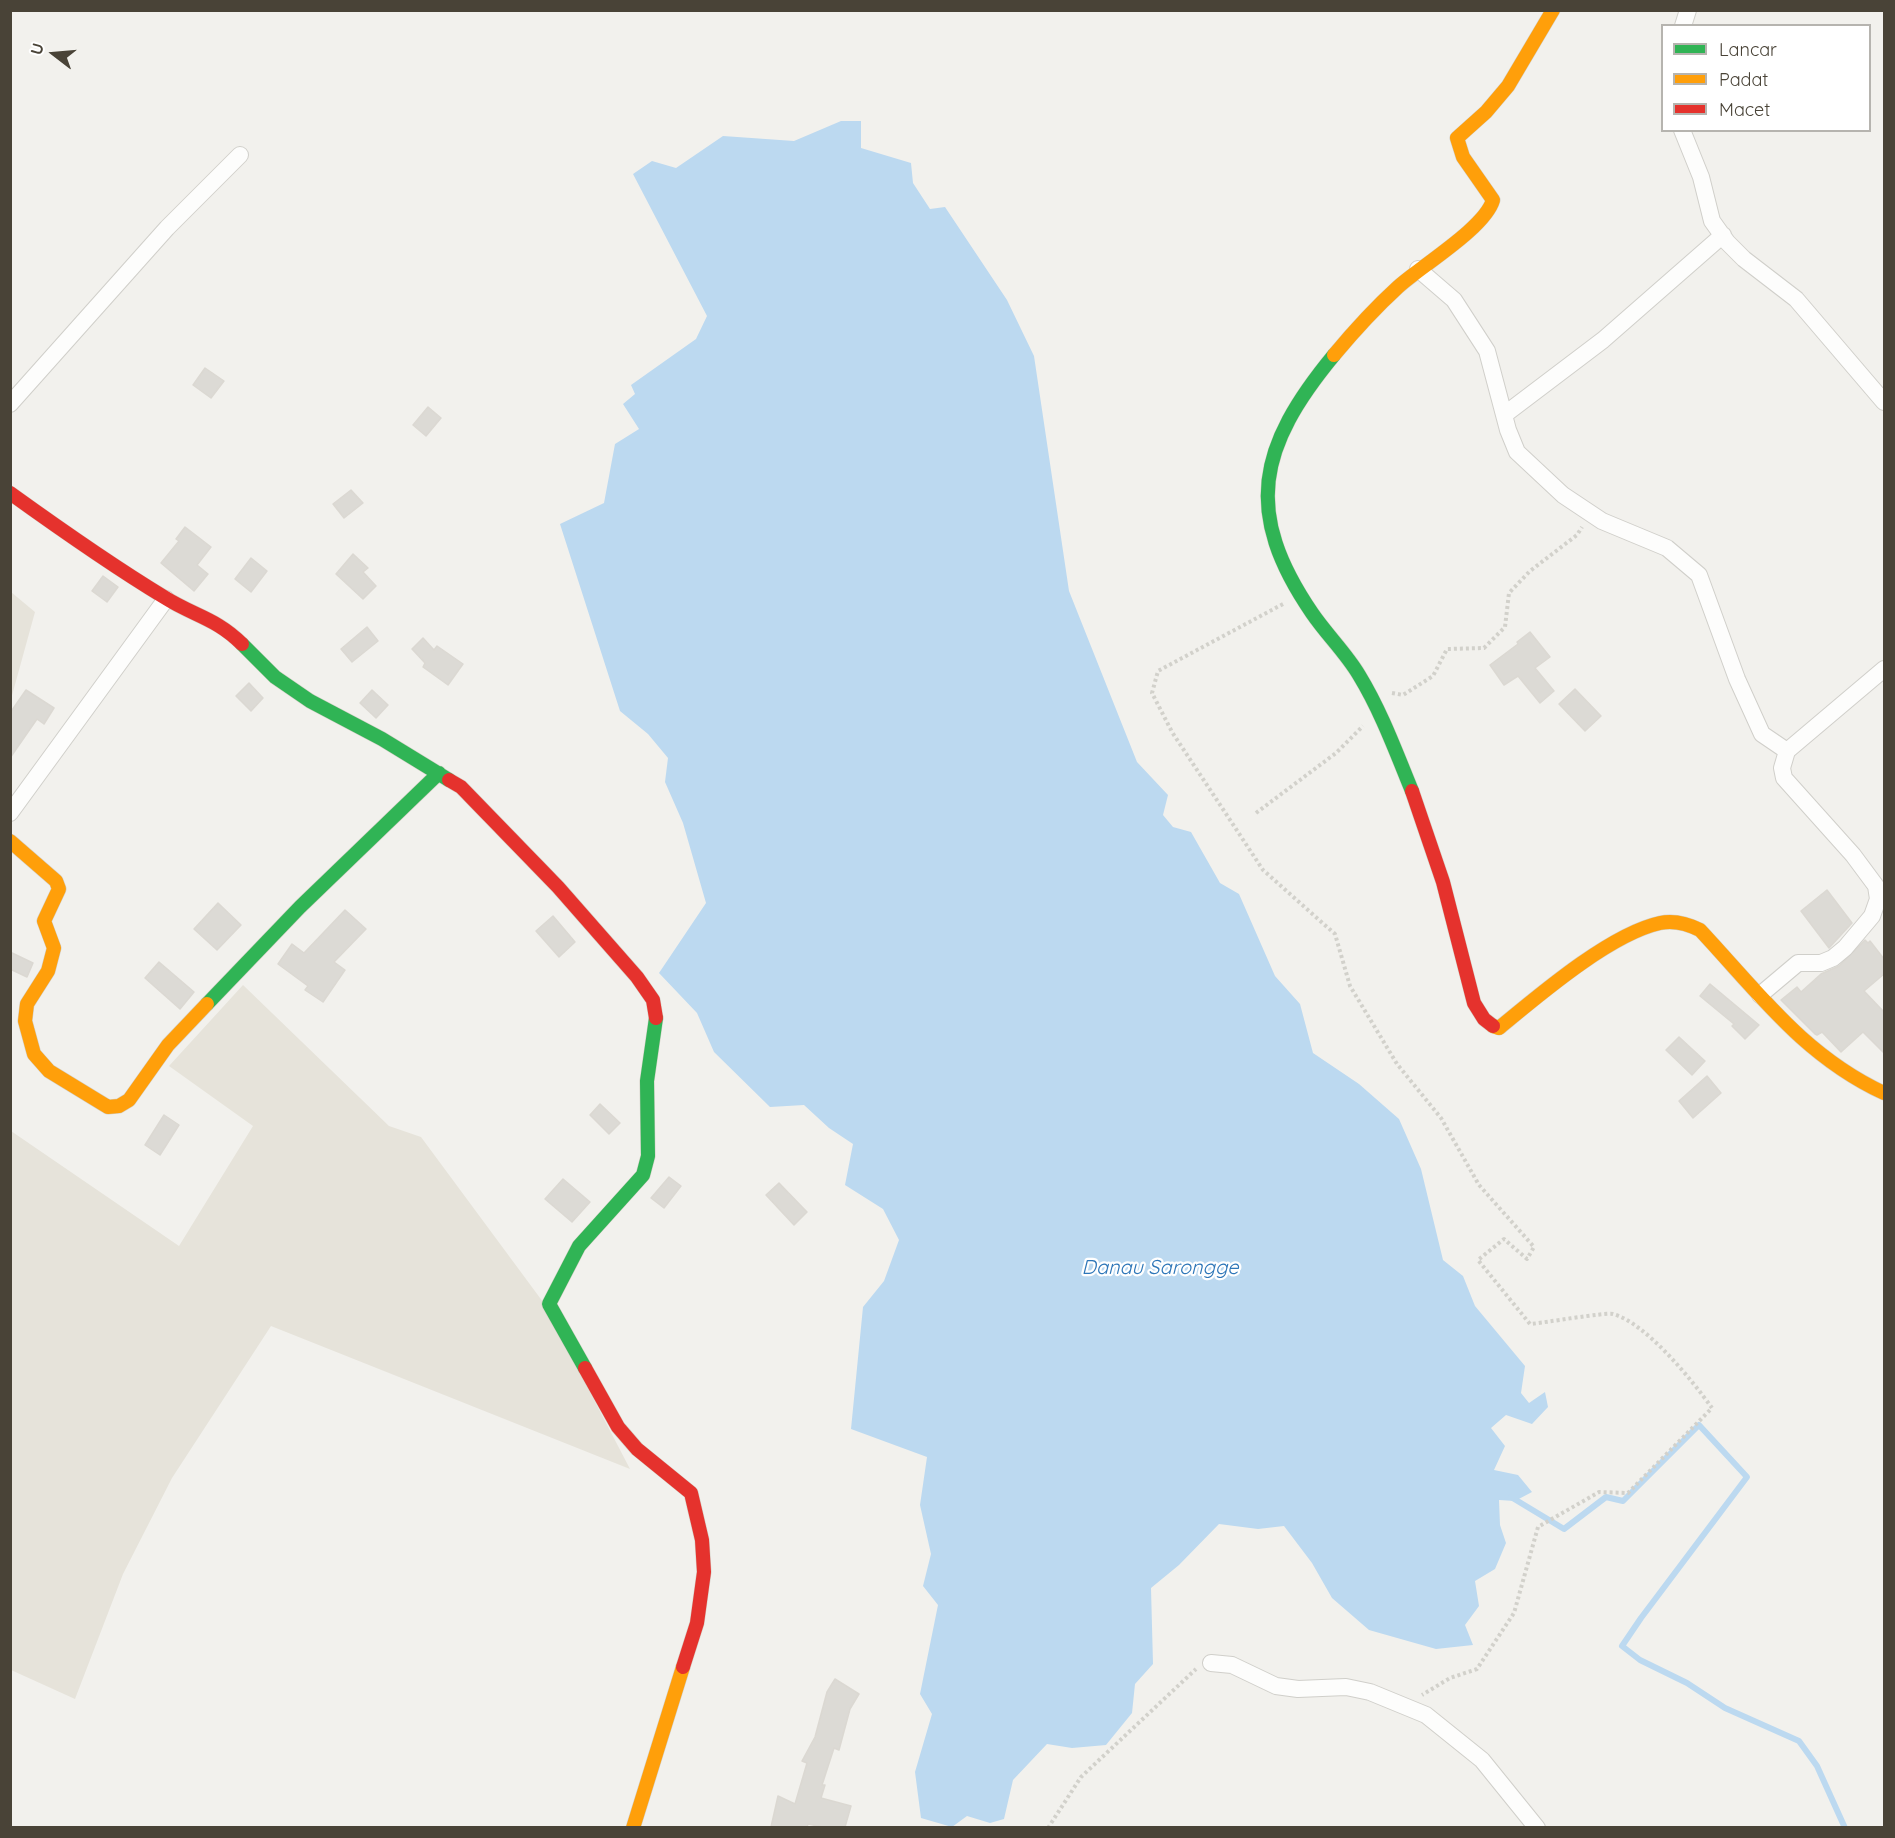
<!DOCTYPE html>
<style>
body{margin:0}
#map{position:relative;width:1895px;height:1838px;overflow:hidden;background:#f2f1ed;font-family:Quicksand,sans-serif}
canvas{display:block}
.frame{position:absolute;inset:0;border:12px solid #494337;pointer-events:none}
.legend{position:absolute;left:1661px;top:24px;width:210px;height:108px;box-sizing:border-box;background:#fff;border:2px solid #b6b4af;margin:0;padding:8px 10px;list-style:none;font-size:18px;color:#494337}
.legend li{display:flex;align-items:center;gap:12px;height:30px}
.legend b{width:30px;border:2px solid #b6b4af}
.north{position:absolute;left:24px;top:24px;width:60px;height:60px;-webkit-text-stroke:4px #fff;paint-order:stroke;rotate:286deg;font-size:16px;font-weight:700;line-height:24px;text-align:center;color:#494337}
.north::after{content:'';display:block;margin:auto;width:21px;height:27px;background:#494337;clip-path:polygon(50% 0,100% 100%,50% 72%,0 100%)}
</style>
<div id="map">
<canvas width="1895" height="1838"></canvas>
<div class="frame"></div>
<ul class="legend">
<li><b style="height:8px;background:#30b455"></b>Lancar</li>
<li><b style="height:8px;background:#ff9f0a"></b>Padat</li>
<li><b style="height:8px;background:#e5322d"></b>Macet</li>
</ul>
<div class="north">U</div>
</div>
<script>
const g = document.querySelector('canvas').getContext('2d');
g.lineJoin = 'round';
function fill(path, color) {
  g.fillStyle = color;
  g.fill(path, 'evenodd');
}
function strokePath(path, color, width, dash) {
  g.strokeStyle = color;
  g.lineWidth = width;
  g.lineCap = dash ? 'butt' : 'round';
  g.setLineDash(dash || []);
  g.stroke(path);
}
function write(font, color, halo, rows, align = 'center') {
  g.font = font + ' Quicksand,sans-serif';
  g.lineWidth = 4.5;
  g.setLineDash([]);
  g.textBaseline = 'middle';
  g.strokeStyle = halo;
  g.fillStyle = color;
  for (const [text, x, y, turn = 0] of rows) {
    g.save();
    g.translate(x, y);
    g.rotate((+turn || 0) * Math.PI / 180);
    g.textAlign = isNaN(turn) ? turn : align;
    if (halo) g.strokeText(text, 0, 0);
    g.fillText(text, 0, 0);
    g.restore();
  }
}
fill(new Path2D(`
 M 11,592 L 35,612 L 11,699 Z
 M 243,985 L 389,1126 L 421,1137 L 543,1302 L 630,1469 L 271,1326 L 172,1478 L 123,1574 L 75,1699 L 11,1670 L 11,1131 L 179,1246 L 253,1126 L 169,1066 Z`), '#e6e3da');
fill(new Path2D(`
 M 841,121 L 861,121 L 861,148 L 911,163 L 913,183 L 930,209 L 945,207 L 1007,300 L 1034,356 L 1069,591 L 1137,762 L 1168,795 L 1163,815 L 1173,827 L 1191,832 L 1220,883 L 1239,894 L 1275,976 L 1300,1004 L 1313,1053 L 1359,1084 L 1399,1119 L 1421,1169 L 1443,1260 L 1463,1276 L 1475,1306 L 1525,1366 L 1521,1393 L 1529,1403 L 1545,1392 L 1548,1407 L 1532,1424 L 1506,1415 L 1491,1428 L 1505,1446 L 1494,1470 L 1518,1475 L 1532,1492 L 1515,1501 L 1499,1500 L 1500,1525 L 1506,1543 L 1495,1569 L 1475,1581 L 1479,1606 L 1465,1625 L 1473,1645 L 1436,1649 L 1369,1630 L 1332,1598 L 1312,1563 L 1284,1526 L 1258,1529 L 1219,1524 L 1179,1565 L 1151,1588 L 1153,1664 L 1135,1684 L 1132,1713 L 1106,1745 L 1072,1748 L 1047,1744 L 1013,1780 L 1004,1819 L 990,1823 L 967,1816 L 952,1827 L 921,1818 L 915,1772 L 932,1714 L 920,1694 L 938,1605 L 923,1586 L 931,1554 L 920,1505 L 927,1457 L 851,1429 L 863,1307 L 884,1281 L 899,1240 L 883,1209 L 845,1185 L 853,1144 L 829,1128 L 804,1105 L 770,1107 L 714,1052 L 697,1013 L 659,973 L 706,903 L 683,823 L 665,782 L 668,758 L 648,734 L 620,711 L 560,524 L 604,503 L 615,444 L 639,429 L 623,404 L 635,394 L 631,385 L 696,339 L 707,316 L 633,174 L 652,161 L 676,168 L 723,136 L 794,141 Z`), '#bcd9f0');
strokePath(new Path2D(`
 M 1511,1497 L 1564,1529 L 1606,1497 L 1623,1501 L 1699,1425 L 1747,1477 L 1641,1618 L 1622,1646 L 1640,1660 L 1687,1683 L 1725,1708 L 1799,1741 L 1817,1766 L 1845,1828`), '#bcd9f0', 6);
const building = new Path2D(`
 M 205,368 L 224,381 L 211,398 L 193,385 Z
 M 428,407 L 441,418 L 426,436 L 413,425 Z
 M 351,490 L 363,503 L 344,518 L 333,504 Z
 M 185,527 L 211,547 L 197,565 L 208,574 L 194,591 L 161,563 L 179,541 L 176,539 Z
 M 353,554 L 368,568 L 363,572 L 376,586 L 363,599 L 336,574 Z
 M 251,558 L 267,571 L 251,592 L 235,579 Z
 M 103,576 L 118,587 L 107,602 L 92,591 Z
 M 367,627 L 378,641 L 352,662 L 341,649 Z
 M 1530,632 L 1550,657 L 1535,668 L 1554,691 L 1540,703 L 1518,676 L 1504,685 L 1490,665 L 1518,644 L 1517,642 Z
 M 423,638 L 434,650 L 437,646 L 463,664 L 448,685 L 423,667 L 425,663 L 412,649 Z
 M 249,683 L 263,698 L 251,711 L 236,696 Z
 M 1575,689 L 1601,716 L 1585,731 L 1559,704 Z
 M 26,690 L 54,708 L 44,724 L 37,719 L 10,758 L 10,713 Z
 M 372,690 L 388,705 L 376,718 L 360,703 Z
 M 1827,890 L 1852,923 L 1829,948 L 1801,911 Z
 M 218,903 L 241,925 L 217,950 L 194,929 Z
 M 345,910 L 366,929 L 334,962 L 345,970 L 323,1002 L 305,990 L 308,986 L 278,964 L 292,944 L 304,953 Z
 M 553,916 L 575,942 L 559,957 L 536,931 Z
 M 1865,940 L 1868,943 L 1870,941 L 1884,959 L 1884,974 L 1864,991 L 1884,1012 L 1884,1053 L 1863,1032 L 1841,1052 L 1822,1032 L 1817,1035 L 1815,1034 L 1781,1000 L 1797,987 L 1801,992 L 1821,974 L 1839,966 Z
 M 10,952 L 33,963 L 27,977 L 10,969 Z
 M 159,962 L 194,992 L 180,1009 L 145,978 Z
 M 1710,984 L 1759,1025 L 1745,1039 L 1732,1026 L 1734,1024 L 1700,996 Z
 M 1679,1037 L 1705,1061 L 1692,1075 L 1666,1050 Z
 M 1707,1076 L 1721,1093 L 1693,1118 L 1679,1101 Z
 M 600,1104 L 620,1123 L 609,1134 L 590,1115 Z
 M 164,1115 L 179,1125 L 160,1155 L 145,1145 Z
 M 669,1177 L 681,1186 L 664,1208 L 651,1198 Z
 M 563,1179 L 590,1202 L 572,1222 L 545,1199 Z
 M 779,1183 L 807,1212 L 794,1225 L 766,1195 Z
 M 835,1679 L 859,1694 L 850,1709 L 839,1750 L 834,1748 L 822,1785 L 825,1785 L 821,1798 L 851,1806 L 845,1827 L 823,1827 L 808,1824 L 807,1827 L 771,1827 L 778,1796 L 795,1804 L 807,1763 L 802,1761 L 815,1737 L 827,1692 Z`);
fill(building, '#dcdad5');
strokePath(building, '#dbd8d2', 1.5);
const street = new Path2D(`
 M 1683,26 L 1688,10
 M 1682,130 L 1701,177 L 1712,221 L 1727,242 L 1744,259 L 1796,299 L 1884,402
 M 1418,269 L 1454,300 L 1487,351 L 1508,430 L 1517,452 L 1563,495 L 1602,521 L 1667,548 L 1699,575 L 1737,679 L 1762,734 L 1787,751 L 1884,669
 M 10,404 L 167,228 L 240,155
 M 1504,415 L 1603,340 L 1723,235
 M 10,813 L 166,599
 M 1760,995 L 1798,963 L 1821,963 L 1833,958 L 1845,948 L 1872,916 L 1878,899 L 1876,886 L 1853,855 L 1784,778 L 1782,768 L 1787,751
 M 1211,1663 L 1232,1665 L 1276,1686 L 1298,1689 L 1346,1687 L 1370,1692 L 1426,1715 L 1482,1760 L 1537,1828`);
const fast = new Path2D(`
 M 1334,355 C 1258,447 1243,512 1312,613 C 1327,635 1346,653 1359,675 C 1381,711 1396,752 1412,791
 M 242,644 L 275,677 L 310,701 L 382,739 L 449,780
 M 207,1004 L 300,907 L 439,773
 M 585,1368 L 549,1304 L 579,1246 L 643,1175 L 648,1156 L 647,1081 L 656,1018`);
const slow = new Path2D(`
 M 1334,355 C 1354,331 1375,308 1398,287 C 1421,266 1485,228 1493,200 L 1463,157 L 1457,138 L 1486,112 L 1508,86 L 1553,10
 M 10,841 L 56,881 L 59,889 L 44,921 L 54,948 L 48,971 L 27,1004 L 25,1021 L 34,1054 L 49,1071 L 108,1107 L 119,1106 L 129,1100 L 168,1045 L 207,1004
 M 1493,1026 L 1499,1028 C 1539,995 1610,934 1660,923 C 1674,920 1688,924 1700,930 C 1758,992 1804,1056 1884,1093
 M 633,1828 L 683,1667`);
const jam = new Path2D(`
 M 10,493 C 60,529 111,565 164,597 C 194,616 216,618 242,644
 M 449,780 L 461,787 L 558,887 L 637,977 L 653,1000 L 656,1018
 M 1412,791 L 1443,882 L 1474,1003 L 1484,1019 L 1493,1026
 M 585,1368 L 618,1427 L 637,1449 L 691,1493 L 702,1540 L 704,1572 L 697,1623 L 683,1667`);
strokePath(street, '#d0cfca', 18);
strokePath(fast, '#d2cec4', 15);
strokePath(slow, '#d2cec4', 15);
strokePath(jam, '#d2cec4', 15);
strokePath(new Path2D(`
 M 1283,604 L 1158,671 L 1152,693 L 1172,732 L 1263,870 L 1335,934 L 1350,986 L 1397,1064 L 1441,1118 L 1479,1185 L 1534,1247 L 1527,1259 L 1504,1239 L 1478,1260 L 1530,1324 C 1543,1323 1606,1312 1613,1314 C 1646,1323 1692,1380 1712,1408 L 1628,1493 L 1599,1492 L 1538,1527 L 1514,1613 L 1477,1669 L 1450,1678 L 1422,1695
 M 1392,693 L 1403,695 L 1433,676 L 1447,649 L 1484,648 L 1505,627 L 1509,593 L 1530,571 L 1577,535 L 1582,527
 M 1256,813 L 1336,753 L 1363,726
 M 1048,1828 L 1081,1777 L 1196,1669`), '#d2d1cb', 4, [3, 3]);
strokePath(street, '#fdfdfc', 16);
strokePath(fast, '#30b455', 14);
strokePath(slow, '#ff9f0a', 14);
strokePath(jam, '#e5322d', 14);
write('italic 20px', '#2d76b8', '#fff', [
 ["Danau Sarongge",1160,1268]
]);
</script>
